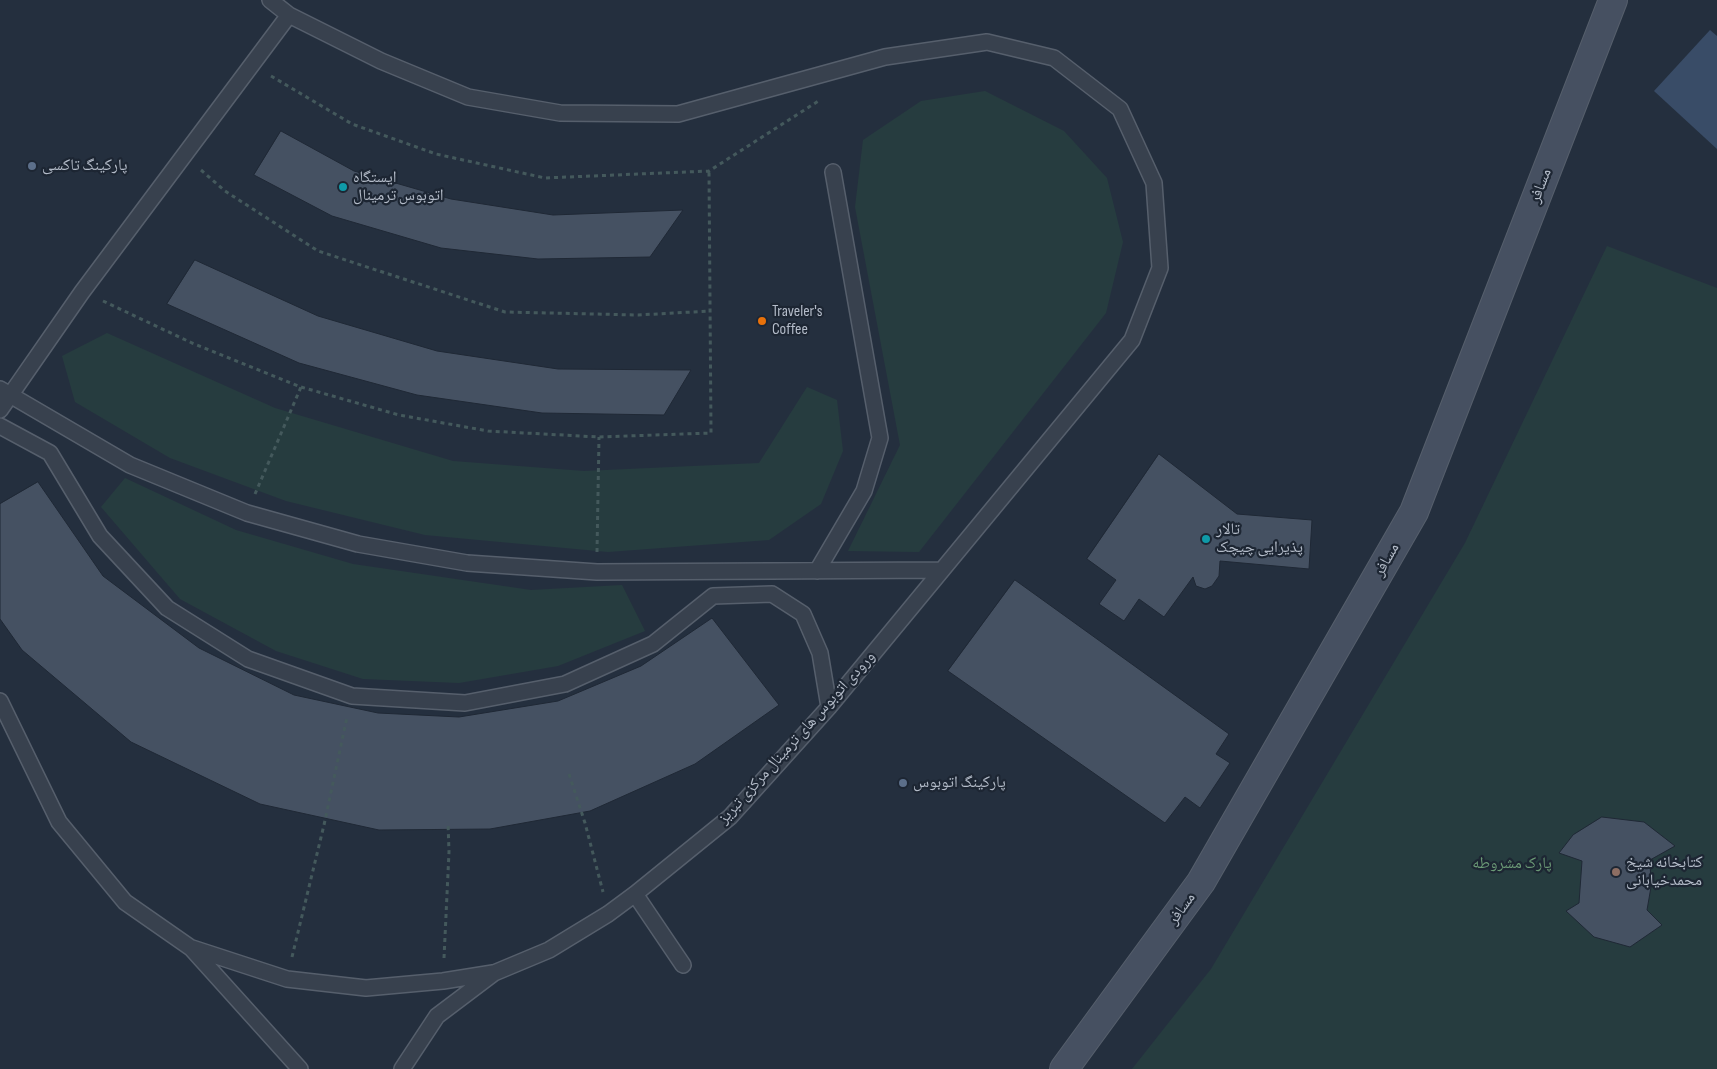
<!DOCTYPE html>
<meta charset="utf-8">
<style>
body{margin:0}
canvas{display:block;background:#242f3e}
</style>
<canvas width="1717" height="1069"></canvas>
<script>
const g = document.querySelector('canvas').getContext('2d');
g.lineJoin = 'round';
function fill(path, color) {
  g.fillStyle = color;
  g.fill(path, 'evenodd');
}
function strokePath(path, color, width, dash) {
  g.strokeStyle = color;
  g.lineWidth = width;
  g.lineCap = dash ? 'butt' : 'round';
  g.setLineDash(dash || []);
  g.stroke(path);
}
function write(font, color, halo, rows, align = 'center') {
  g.font = font + ' "Sofia Sans Condensed","Noto Naskh Arabic",sans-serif';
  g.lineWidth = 4.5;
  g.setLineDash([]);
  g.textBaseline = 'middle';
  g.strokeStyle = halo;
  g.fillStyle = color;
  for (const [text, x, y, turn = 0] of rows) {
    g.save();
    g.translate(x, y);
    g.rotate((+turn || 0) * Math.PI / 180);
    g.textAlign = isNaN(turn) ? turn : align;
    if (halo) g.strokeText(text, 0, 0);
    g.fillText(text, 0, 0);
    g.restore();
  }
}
fill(new Path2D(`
 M 985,91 L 1064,131 L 1107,178 L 1123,242 L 1106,313 L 919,552 L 848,551 L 900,445 L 855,207 L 863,140 L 921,101 Z
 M 1607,246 L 1717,288 L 1717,1069 L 1132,1069 L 1211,969 L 1465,543 Z
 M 107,333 L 275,408 L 453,461 L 584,471 L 759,463 L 807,387 L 837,400 L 843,451 L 821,504 L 769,540 L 608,552 L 425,535 L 286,501 L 170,458 L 75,402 L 62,356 Z
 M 125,478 L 236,530 L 353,564 L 531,590 L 622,585 L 645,631 L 558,666 L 459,683 L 363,679 L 276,651 L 180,599 L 101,507 Z`), '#263c3f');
fill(new Path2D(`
 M 1710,30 L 1717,36 L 1717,149 L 1654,91 Z`), '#394c67');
const building = new Path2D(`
 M 281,131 L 354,171 L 451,199 L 553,215 L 683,210 L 650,257 L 538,259 L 441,248 L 332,216 L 254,175 Z
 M 195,260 L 318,316 L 437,351 L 558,369 L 691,370 L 664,415 L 542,413 L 417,395 L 299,363 L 167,304 Z
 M 1159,454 L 1237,514 L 1312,520 L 1309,569 L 1220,561 L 1219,576 L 1212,586 L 1205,589 L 1196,586 L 1193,577 L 1164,617 L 1139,599 L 1124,621 L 1099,604 L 1116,580 L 1087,559 Z
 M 38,482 L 103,576 L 199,648 L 294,695 L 378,713 L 459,717 L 558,701 L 641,666 L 712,618 L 779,705 L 695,764 L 590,811 L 490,829 L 379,830 L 260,804 L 131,742 L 22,650 L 0,619 L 0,504 Z
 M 1015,580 L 1229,734 L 1216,754 L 1230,763 L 1200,808 L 1185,797 L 1165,823 L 948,671 Z
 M 1602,817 L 1644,822 L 1675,846 L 1650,860 L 1651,887 L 1647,910 L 1662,925 L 1630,947 L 1594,937 L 1566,911 L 1579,903 L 1582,861 L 1559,853 L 1573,835 Z`);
fill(building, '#455162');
strokePath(building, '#1f2835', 1);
const lane = new Path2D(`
 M 270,0 L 289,15 L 381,61 L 468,97 L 560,113 L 678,114 L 885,57 L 987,42 L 1054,58 L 1120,109 L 1154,183 L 1160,268 L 1132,340 L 829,707 L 730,817 L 635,894 L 608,914 L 549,950 L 494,973 L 437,1016 L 402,1069
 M 0,389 L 130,465 L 247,513 L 358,544 L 467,563 L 597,572 L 942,570
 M 0,410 L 82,292 L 289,15
 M 0,426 L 50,453 L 100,536 L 167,608 L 248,659 L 352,696 L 465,703 L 565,684 L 653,644 L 713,596 L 772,594 L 803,614 L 820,653 L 829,707
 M 817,571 L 864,491 L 880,438 L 833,172
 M 0,701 L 59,822 L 125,902 L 191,948 L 300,1069
 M 635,894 L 683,965
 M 192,948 L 287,979 L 366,988 L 443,981 L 493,973`);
const secondary = new Path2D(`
 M 1064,1069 L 1201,882 L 1414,512 L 1613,0`);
strokePath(lane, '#565f6c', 18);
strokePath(secondary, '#565f6c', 30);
strokePath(new Path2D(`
 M 271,76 L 352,124 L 436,154 L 545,178 L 709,171 L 820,100
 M 201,170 L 225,191 L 318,251 L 505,312 L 638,315 L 710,311
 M 103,301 L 192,343 L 301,387 L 399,415 L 488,431 L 599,437 L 711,433 L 709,171
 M 255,494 L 301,387
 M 597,552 L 599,437
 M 569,774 L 585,823 L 603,892
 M 292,957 L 324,825 L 347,717
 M 444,958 L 449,852 L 448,822`), '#44595c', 3, [4, 4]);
strokePath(lane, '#38414e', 15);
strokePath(secondary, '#465061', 28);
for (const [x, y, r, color] of [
 [32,166,5,"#5c6f8a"],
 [343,187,5,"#0f9aa8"],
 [762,321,5,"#e8710a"],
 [1206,539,5,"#0f9aa8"],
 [903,783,5,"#5c6f8a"],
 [1616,872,5,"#8d6e63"]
]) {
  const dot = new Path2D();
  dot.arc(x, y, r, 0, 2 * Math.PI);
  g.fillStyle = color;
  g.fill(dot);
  strokePath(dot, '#1d2633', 2);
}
write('16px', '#b4bcc9', '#1d2633', [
 ["پارکینگ تاکسی",42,166],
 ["ایستگاه",353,178],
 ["اتوبوس ترمینال",353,196],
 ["Traveler's",772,312],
 ["Coffee",772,330],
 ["تالار",1216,530],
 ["پذیرایی چیچک",1216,548],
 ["پارکینگ اتوبوس",913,783],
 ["کتابخانه شیخ",1626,863],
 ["محمدخیابانی",1626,881]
], 'left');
write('16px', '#b4bcc9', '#1d2633', [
 ["مسافر",1541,186,-69],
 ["مسافر",1387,560,-60],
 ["ورودی اتوبوس های ترمینال مرکزی تبریز",797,738,-48],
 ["مسافر",1182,909,-54]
]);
write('16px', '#6b9a76', '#1d2633', [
 ["پارک مشروطه",1512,864]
]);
</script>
